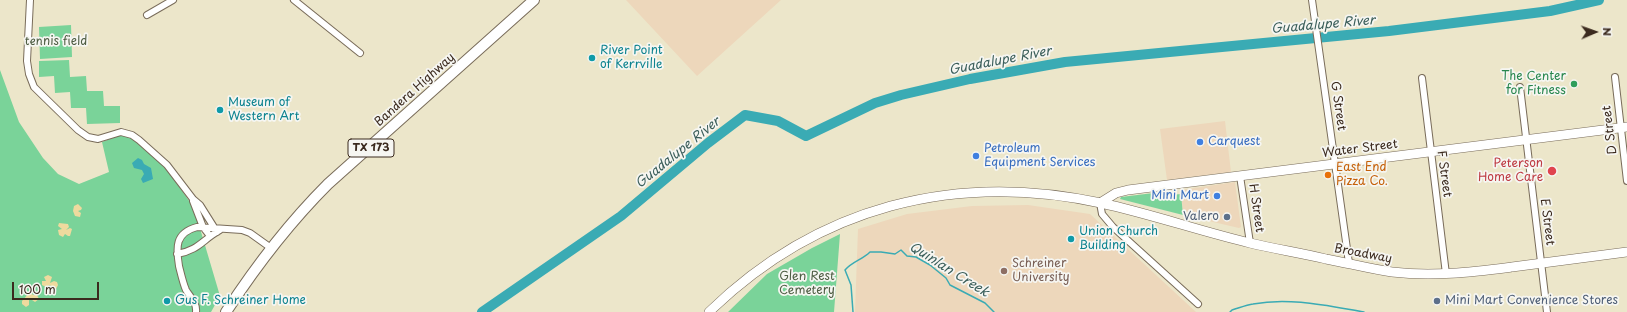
<!DOCTYPE html>
<style>
body{margin:0}
#map{position:relative;width:1627px;height:312px;overflow:hidden;background:#ece6ca;font-family:"Playpen Sans",sans-serif}
canvas{display:block}
.north{position:absolute;left:1575px;top:12px;width:40px;height:40px;-webkit-text-stroke:3px #f6f6f2;paint-order:stroke;rotate:88deg;font-size:11px;font-weight:700;line-height:16px;text-align:center;color:#3b2a1e}
.north::after{content:'';display:block;margin:auto;width:14px;height:18px;background:#3b2a1e;clip-path:polygon(50% 0,100% 100%,50% 72%,0 100%)}
.scale{position:absolute;left:12px;top:282px;width:87px;height:18px;box-sizing:border-box;border:2px solid #3b2a1e;border-top:0;padding-left:5px;font-size:12px;line-height:14px;white-space:nowrap;color:#3b2a1e;-webkit-text-stroke:3px #f6f6f2;paint-order:stroke}
</style>
<div id="map">
<canvas width="1627" height="312"></canvas>
<div class="north">N</div>
<div class="scale">100 m</div>
</div>
<script>
const g = document.querySelector('canvas').getContext('2d');
g.lineJoin = 'round';
function fill(path, color) {
  g.fillStyle = color;
  g.fill(path, 'evenodd');
}
function strokePath(path, color, width, dash) {
  g.strokeStyle = color;
  g.lineWidth = width;
  g.lineCap = dash ? 'butt' : 'round';
  g.setLineDash(dash || []);
  g.stroke(path);
}
function write(font, color, halo, rows, align = 'center') {
  g.font = font + ' "Playpen Sans",sans-serif';
  g.lineWidth = 3.5;
  g.setLineDash([]);
  g.textBaseline = 'middle';
  g.strokeStyle = halo;
  g.fillStyle = color;
  for (const [text, x, y, turn = 0] of rows) {
    g.save();
    g.translate(x, y);
    g.rotate((+turn || 0) * Math.PI / 180);
    g.textAlign = isNaN(turn) ? turn : align;
    if (halo) g.strokeText(text, 0, 0);
    g.fillText(text, 0, 0);
    g.restore();
  }
}
fill(new Path2D(`
 M 626,0 L 781,0 L 697,76 Z
 M 1225,121 L 1231,172 L 1167,180 L 1160,129 Z
 M 1235,182 L 1241,227 L 1239,228 L 1183,215 L 1181,190 Z
 M 1028,205 L 1090,214 L 1196,312 L 855,312 L 858,229 L 907,214 L 972,206 Z`), '#edd7bb');
fill(new Path2D(`
 M 71,25 L 72,57 L 40,59 L 39,27 Z
 M 69,60 L 70,77 L 86,76 L 87,91 L 103,91 L 104,106 L 120,106 L 120,123 L 87,124 L 86,108 L 71,108 L 70,92 L 55,93 L 54,76 L 39,77 L 39,61 Z
 M 0,70 L 19,122 L 43,158 L 58,174 L 79,184 L 109,172 L 102,142 L 123,134 L 137,140 L 167,169 L 194,208 L 220,296 L 211,312 L 0,312 Z
 M 1170,191 L 1171,195 L 1181,194 L 1183,215 L 1120,199 L 1121,197 Z
 M 840,234 L 834,312 L 728,312 L 767,274 L 812,248 Z`), '#7ad399');
fill(new Path2D(`
 M 78,204 L 82,208 L 81,210 L 78,211 L 81,213 L 80,217 L 75,216 L 73,211 L 74,206 Z
 M 59,223 L 68,224 L 69,227 L 66,230 L 70,228 L 72,229 L 70,236 L 68,236 L 65,234 L 63,237 L 59,235 L 58,230 L 62,229 L 58,226 Z
 M 48,275 L 52,277 L 50,283 L 54,281 L 57,282 L 58,285 L 56,289 L 52,289 L 50,285 L 48,286 L 48,288 L 42,285 L 42,281 L 46,281 L 44,277 Z
 M 29,293 L 31,293 L 33,295 L 37,295 L 39,299 L 35,302 L 29,298 L 29,305 L 26,307 L 22,304 L 22,301 Z`), '#eeda9e');
fill(new Path2D(`
 M 138,158 L 142,160 L 144,164 L 151,168 L 153,179 L 143,183 L 141,179 L 144,174 L 142,170 L 134,168 L 132,163 Z`), '#3aabb4');
strokePath(new Path2D(`
 M 853,312 L 851,285 L 845,270 C 853,261 862,260 870,252 L 881,252 L 895,254 L 901,250 L 907,256 L 916,257 L 930,265 L 946,278 L 950,285 L 985,303 L 994,312
 M 1230,312 L 1232,310 C 1239,308 1246,305 1253,304 C 1290,297 1328,306 1364,312`), '#3aabb4', 1.5);
strokePath(new Path2D(`
 M 482,312 L 621,216 L 708,143 L 745,115 L 778,121 L 806,136 L 875,103 L 901,95 L 970,79 L 1065,62 L 1389,31 L 1550,11 L 1599,0`), '#3aabb4', 10);
const street = new Path2D(`
 M 30,0 L 27,61 L 29,74 L 34,87 L 78,130 L 88,137 L 98,139 L 121,132 L 132,135 L 139,140 L 167,165 L 193,199 L 200,205 L 217,232
 M 294,0 L 360,53
 M 1312,0 L 1349,263
 M 147,15 L 173,0
 M 1615,77 L 1627,181
 M 1422,78 L 1446,274
 M 1520,87 L 1547,312
 M 1240,176 L 1250,243
 M 193,201 L 203,227 L 210,236
 M 1100,203 L 1102,214 L 1113,227 L 1198,304
 M 177,254 C 199,250 202,240 220,230
 M 196,312 C 197,303 191,298 186,290 C 183,283 181,274 179,266 C 176,247 175,233 197,227 L 242,230 L 250,233 L 271,248`);
const secondary = new Path2D(`
 M 1100,203 L 1116,193 L 1128,190 L 1627,127
 M 709,312 C 817,207 954,171 1101,203 C 1151,214 1200,231 1250,243 C 1275,249 1301,253 1326,259 C 1348,263 1370,269 1392,272 C 1433,277 1472,272 1512,267 C 1550,262 1589,257 1627,252`);
const primary = new Path2D(`
 M 226,312 C 256,266 289,223 328,184 L 534,0`);
strokePath(street, '#796c5a', 8);
strokePath(secondary, '#796c5a', 10);
strokePath(primary, '#796c5a', 12);
strokePath(street, '#fff', 6);
strokePath(secondary, '#fff', 9);
strokePath(primary, '#fff', 10);
for (const [x, y, r, color] of [
 [592,58,4,"#0f9aa8"],
 [1574,84,4,"#2e9e5b"],
 [220,110,4,"#0f9aa8"],
 [1200,142,4,"#3f7fe0"],
 [976,156,4,"#3f7fe0"],
 [1552,171,5,"#e0444e"],
 [1328,175,4,"#e8710a"],
 [1217,196,4,"#3f7fe0"],
 [1227,217,4,"#5c6f8a"],
 [1071,239,4,"#0f9aa8"],
 [1004,271,4,"#8d6e63"],
 [167,301,4,"#0f9aa8"],
 [1437,301,4,"#5c6f8a"]
]) {
  const dot = new Path2D();
  dot.arc(x, y, r, 0, 2 * Math.PI);
  g.fillStyle = color;
  g.fill(dot);
  strokePath(dot, '#f6f6f2', 1.5);
}
for (const [x, y, w] of [
 [371,148,46]
]) {
  const box = new Path2D();
  box.roundRect(x - w / 2, y - 9, w, 18, 3);
  g.fillStyle = '#f6f6f2';
  g.fill(box);
  strokePath(box, '#3b2a1e', 1);
}
write('bold 11px', '#3b2a1e', null, [
 ["TX 173",371,148]
]);
write('12px', '#4e5d43', '#f6f6f2', [
 ["tennis field",56,42],
 ["Glen Rest",807,277],
 ["Cemetery",807,291]
]);
write('12px', '#0d838f', '#f6f6f2', [
 ["River Point",600,51],
 ["of Kerrville",600,65],
 ["Museum of",228,103],
 ["Western Art",228,117],
 ["Union Church",1079,232],
 ["Building",1079,246],
 ["Gus F. Schreiner Home",175,301]
], 'left');
write('12px', '#27864d', '#f6f6f2', [
 ["The Center",1566,77],
 ["for Fitness",1566,91]
], 'right');
write('12px', '#3b2a1e', '#f6f6f2', [
 ["Bandera Highway",415,90,-42],
 ["G Street",1338,106,82],
 ["D Street",1610,130,-97],
 ["Water Street",1360,149,-7],
 ["F Street",1444,174,82],
 ["H Street",1256,208,82],
 ["E Street",1547,222,83],
 ["Broadway",1363,254,11]
]);
write('12px', '#366cbe', '#f6f6f2', [
 ["Carquest",1208,142],
 ["Petroleum",984,149],
 ["Equipment Services",984,163],
 ["Mini Mart",1209,196,"right"]
], 'left');
write('12px', '#be3a42', '#f6f6f2', [
 ["Peterson",1543,164],
 ["Home Care",1543,178]
], 'right');
write('12px', '#c56008', '#f6f6f2', [
 ["East End",1336,168],
 ["Pizza Co.",1336,182]
], 'left');
write('12px', '#4e5e75', '#f6f6f2', [
 ["Valero",1219,217],
 ["Mini Mart Convenience Stores",1445,301,"left"]
], 'right');
write('12px', '#785e54', '#f6f6f2', [
 ["Schreiner",1012,264],
 ["University",1012,278]
], 'left');
write('italic 13px', '#3b5e5a', '#f6f6f2', [
 ["Guadalupe River",1323,25,-5],
 ["Guadalupe River",1000,61,-11],
 ["Guadalupe River",678,153,-39],
 ["Quinlan Creek",949,270,32]
]);
</script>
